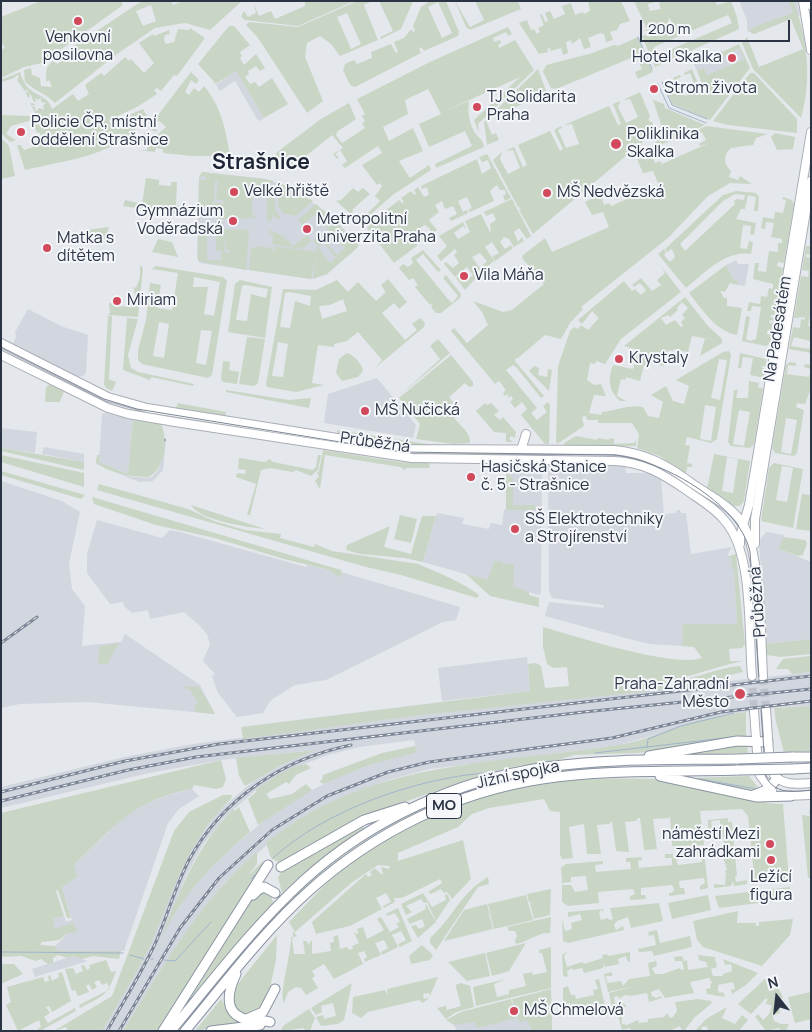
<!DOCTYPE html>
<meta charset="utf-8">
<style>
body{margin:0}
#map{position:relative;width:812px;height:1032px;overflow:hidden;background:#e4e7ec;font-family:Manrope,sans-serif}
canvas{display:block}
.frame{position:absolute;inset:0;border:2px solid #2b3445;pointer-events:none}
.north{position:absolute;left:752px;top:972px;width:50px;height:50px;-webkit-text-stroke:4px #f4f6f9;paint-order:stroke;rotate:344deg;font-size:14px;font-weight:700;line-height:20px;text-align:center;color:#2b3445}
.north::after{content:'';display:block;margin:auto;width:18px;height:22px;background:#2b3445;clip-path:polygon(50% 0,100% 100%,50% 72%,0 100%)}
.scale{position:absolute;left:640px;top:20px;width:150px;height:22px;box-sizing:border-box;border:2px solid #2b3445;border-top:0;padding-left:6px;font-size:15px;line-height:18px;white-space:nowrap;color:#2b3445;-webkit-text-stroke:4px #f4f6f9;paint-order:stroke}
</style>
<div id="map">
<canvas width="812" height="1032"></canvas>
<div class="frame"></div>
<div class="north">N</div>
<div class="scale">200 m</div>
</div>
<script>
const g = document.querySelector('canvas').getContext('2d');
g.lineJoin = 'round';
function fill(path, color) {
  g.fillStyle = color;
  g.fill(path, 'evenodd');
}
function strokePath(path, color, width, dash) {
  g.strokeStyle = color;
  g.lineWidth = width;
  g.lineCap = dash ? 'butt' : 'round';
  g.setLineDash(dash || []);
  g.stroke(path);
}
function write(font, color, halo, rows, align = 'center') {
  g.font = font + ' Manrope,sans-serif';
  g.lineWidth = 4;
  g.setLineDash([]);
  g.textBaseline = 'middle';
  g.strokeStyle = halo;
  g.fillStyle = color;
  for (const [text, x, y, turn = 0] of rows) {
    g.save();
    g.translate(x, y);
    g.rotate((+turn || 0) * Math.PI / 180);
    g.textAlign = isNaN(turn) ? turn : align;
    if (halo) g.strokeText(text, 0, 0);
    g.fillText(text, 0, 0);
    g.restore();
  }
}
fill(new Path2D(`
 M 739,1 L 797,1 L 800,15 L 754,34 L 747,30 L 747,20 Z
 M 739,48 L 744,59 L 707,75 L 704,69 L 697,71 L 693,63 L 722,50 L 722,55 Z
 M 236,71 L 264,118 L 260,121 L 257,119 L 235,81 L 220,91 L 216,85 Z
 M 203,172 L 265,179 L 289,187 L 329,214 L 358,243 L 358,247 L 327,274 L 311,279 L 200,263 L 197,258 L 199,177 Z
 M 736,260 L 738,264 L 749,264 L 745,286 L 737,285 L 738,280 L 733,279 L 726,265 Z
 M 28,309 L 61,326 L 88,335 L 86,373 L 83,376 L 77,377 L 13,344 L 16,337 L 15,332 Z
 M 377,378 L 416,425 L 413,438 L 324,423 L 328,394 Z
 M 105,413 L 133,420 L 128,474 L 99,462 L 102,414 Z
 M 1,428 L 37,432 L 35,453 L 1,448 Z
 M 164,437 L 166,440 L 163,470 L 153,481 L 139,482 L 96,464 L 96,462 L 102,466 L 128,476 L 145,478 L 152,477 L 159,469 Z
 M 44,447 L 84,454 L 84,462 L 42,454 Z
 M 548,463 L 625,463 L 626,473 L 651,473 L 661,479 L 664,514 L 676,513 L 677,510 L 680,510 L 681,513 L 686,513 L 691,554 L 732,547 L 727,556 L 731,558 L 732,568 L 734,568 L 737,625 L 683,624 L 682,646 L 650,644 L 629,639 L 545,616 L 549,602 L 604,608 L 603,605 L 552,598 L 549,592 Z
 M 506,464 L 538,465 L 542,468 L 541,592 L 539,595 L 423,562 L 437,513 L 464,518 L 462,524 L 489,529 L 491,523 L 502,525 L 504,510 L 506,509 Z
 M 1,481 L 62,501 L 80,512 L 69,563 L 72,589 L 85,606 L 82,646 L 121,642 L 125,634 L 200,685 L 215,714 L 88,702 L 20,704 L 1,708 Z
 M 97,520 L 162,538 L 170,530 L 180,532 L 306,567 L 307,565 L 329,570 L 338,577 L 342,575 L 341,572 L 460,607 L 456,620 L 443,622 L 326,680 L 295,685 L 271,700 L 263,713 L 237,717 L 218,693 L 212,676 L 215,674 L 203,661 L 210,644 L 207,634 L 199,625 L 184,612 L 150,619 L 148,610 L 132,613 L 124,606 L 123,602 L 110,604 L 87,573 L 87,554 Z
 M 766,532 L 784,535 L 779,549 L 811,562 L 811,639 L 766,644 L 759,541 Z
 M 527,657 L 530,691 L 442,701 L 438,668 Z
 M 811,672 L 811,706 L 782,707 L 723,715 L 619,745 L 430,769 L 388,780 L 331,803 L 276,837 L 225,882 L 204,908 L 160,971 L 123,1031 L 102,1031 L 144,958 L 178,873 L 195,842 L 218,812 L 251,783 L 283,764 L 313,750 L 221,760 L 149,773 L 1,808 L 1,787 L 124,757 L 193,744 L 413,716 ZM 414,740 L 416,751 L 369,765 L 336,778 L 306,793 L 266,819 L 228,851 L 201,878 L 184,899 L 165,930 L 186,876 L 202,846 L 224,818 L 256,790 L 286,771 L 328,755 L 359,747 Z
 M 192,789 L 199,796 L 179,809 L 168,823 L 124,951 L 57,951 L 55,946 L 68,933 L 74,923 L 55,930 L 53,919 L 64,916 L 66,922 L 72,920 L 62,887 L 74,865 L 125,816 L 138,807 L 168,795 Z
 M 73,956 L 88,961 L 35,977 L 32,969 Z
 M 551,993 L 552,1031 L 457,1031 L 454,1025 L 465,1021 L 464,1014 Z`), '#d2d6de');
fill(new Path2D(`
 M 41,1 L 121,1 L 123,5 L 42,63 L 24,67 L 1,78 L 1,50 L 5,48 L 1,41 L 1,17 Z
 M 142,1 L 171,1 L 173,5 L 183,1 L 242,1 L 210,30 L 185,23 L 155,28 L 117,54 L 55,103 C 47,94 35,91 25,82 L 24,70 L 31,68 L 32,75 L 40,78 L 41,86 L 52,87 L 49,80 L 46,82 C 47,71 44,68 53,61 L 57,64 L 71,55 L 69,51 L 71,48 ZM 151,5 L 156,21 L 143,26 L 136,11 Z
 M 305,1 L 354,1 L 298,26 L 245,20 L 241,17 L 244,11 L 248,17 L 256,13 L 254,4 L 259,16 L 271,11 L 275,19 L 305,6 Z
 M 357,1 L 372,1 L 364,5 L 378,40 L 340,56 L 331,44 L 320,36 L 307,43 L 305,57 L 323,101 L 307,113 L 258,38 L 246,25 L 249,22 L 298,27 ZM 347,13 L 361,44 L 351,49 L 337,17 Z
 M 379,1 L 413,1 L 401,29 L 381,39 L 380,37 L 393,31 Z
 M 430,1 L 446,1 L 459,32 L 458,36 L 424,51 L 421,47 L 419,49 L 421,53 L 355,87 L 350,85 L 343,70 L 345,64 L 354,60 L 357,64 L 372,58 L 371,52 L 391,44 L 396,53 L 398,52 L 394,42 L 404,38 L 411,29 L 413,32 L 415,31 L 413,26 L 421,7 ZM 438,2 L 452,33 L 442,38 L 428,7 Z
 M 455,1 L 470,27 L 484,20 L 475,1 L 518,1 L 521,9 L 470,30 L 466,27 Z
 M 588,1 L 621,1 L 630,21 L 620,24 L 617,30 L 610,32 L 613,40 L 606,42 L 604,34 L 600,33 L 588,38 L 591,47 L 584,49 L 580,38 L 572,44 L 571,40 L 566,42 L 568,53 L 563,55 L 561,48 L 551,51 L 550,48 L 547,49 L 548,52 L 539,54 L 519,23 L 527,20 L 531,30 L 534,29 L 537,34 L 540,32 L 538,28 L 544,25 L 540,15 L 542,14 L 545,22 L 548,21 L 545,13 L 550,11 L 554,19 L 565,14 L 562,6 L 571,3 L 575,15 L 583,12 L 584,14 L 590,11 Z
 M 634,1 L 659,1 L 648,4 L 650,11 L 661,9 L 659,3 L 662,1 L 715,1 L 717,5 L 731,1 L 737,17 L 739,29 L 655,67 L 642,36 L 675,29 L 669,17 L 668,26 L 645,31 L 647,29 ZM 728,15 L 732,23 L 658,55 L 654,47 Z
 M 789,1 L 793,1 C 808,37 812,81 801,118 L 753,69 L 742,43 L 747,37 L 759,67 L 803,49 L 791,19 L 754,34 L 748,31 L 757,26 L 793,13 Z
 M 229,26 L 234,26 L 250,45 L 240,52 L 242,56 L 240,58 L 244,65 L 256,54 L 265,68 L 260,71 L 256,66 L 248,71 L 249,74 L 245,77 L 250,84 L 255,82 L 259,87 L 272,78 L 288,104 L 264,118 L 236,71 L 216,84 L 198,64 Z
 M 508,27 L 512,34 L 508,36 L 506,32 L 493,38 L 494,42 L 500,40 L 501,43 L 498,45 L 499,48 L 515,40 L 534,70 L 478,124 L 479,133 L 474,120 L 520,77 L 443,112 L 469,101 C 468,111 468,120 474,131 C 477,138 483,138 484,147 L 436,168 L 435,164 L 472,146 L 465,131 L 429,147 L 419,124 L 441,114 L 428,89 L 405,100 L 408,114 L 383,127 L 389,141 L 413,128 L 423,151 L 399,161 L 410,178 L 429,165 L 431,170 L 394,194 L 363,221 L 358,221 L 354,216 L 356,213 L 362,219 L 380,201 L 375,196 L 382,186 L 380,183 L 377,185 L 362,165 L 382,153 L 378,146 L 345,168 L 342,165 L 347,161 L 340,150 L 335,155 L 339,157 L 337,159 L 333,154 L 343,148 L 332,135 L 296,164 L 291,171 L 279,168 L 276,153 L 321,119 L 349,103 L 356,119 L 338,131 L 336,135 L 342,143 L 365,128 L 362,123 L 365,121 L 362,116 L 365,114 L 357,99 L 430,62 Z
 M 190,28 L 205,38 L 177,76 L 174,75 L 161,91 L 157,88 L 154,90 L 157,94 L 137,107 L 109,120 L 110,123 L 143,109 L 147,116 C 119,156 71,159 25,170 L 17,145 L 21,145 L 24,150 L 42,144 L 40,132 L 37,133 L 32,120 L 11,126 L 6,134 L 16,140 L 10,142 L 1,133 L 1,115 L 31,116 L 37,120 L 38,118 L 30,103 L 36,104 L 31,106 L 35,107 L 36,112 L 39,108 L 44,110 L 43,106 L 46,103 L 41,102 L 41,97 L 38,100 L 35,98 L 36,102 L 34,102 L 30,93 L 29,99 L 25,92 L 28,93 L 27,89 L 25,91 L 17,80 L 19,76 L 17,75 L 14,78 L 1,82 L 1,80 L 20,72 C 27,99 47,91 52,109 L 73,94 L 78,101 L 89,94 L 85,85 L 101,73 L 104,76 L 125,57 L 129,61 L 131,59 L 144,73 L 154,63 L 139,43 L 153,34 L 154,36 L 169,30 L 170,34 L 165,35 L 164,40 L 166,44 L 174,42 L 178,29 L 189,30 Z
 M 638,37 L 653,72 L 638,79 L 635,72 L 642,69 L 636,56 L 556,89 L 551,88 L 543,72 L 546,65 L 589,54 L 614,45 L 618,46 Z
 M 739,44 L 750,68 L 710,120 L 672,104 L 663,82 L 667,83 L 673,94 L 679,92 L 673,78 L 680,75 L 681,77 L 677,79 L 685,96 L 697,91 L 690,73 L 685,75 L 684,73 L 692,69 L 700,89 L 704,88 L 697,71 L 704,68 L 707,75 L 744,59 L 739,48 L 723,57 L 722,55 L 722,52 Z
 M 538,69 L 547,93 L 486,120 L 492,135 L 496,133 L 499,140 L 487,145 L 484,122 Z
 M 191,72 L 199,80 L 196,84 L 191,80 L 185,92 L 189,95 L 194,88 L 199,92 L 204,86 C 221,106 226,130 230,156 L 192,156 L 163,153 L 163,149 L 156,148 L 155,152 L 138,150 L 147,150 L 149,139 L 146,137 L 138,146 L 144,133 L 151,140 L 159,137 L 157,135 L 166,127 L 159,121 L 156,122 L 154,126 L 157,130 L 156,132 L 148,128 Z
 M 750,73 L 754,73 L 797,119 L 797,133 L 728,125 L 713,121 Z
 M 640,92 L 650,116 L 648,120 L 653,123 L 652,134 L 533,234 L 519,210 L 521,208 L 518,207 L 493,160 L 502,152 L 500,159 L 508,174 L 520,168 L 513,150 L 505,151 L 514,147 L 523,167 L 527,165 L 518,145 L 550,131 L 560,151 L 563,149 L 554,130 L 561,126 L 562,128 L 558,130 L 566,148 L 579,144 L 572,124 L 564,125 L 609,106 L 618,125 L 621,124 L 613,104 L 620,101 L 618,107 L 626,123 L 638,117 L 630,99 L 623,100 Z
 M 653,100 L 664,104 L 665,108 L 705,125 L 656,147 L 655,144 L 663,130 Z
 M 706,126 L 768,134 L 756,138 L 753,145 L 731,148 C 723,155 723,164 731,171 L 729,177 L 738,180 L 740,176 L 752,184 L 730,183 L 708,196 L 668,238 L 581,307 L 583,309 L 570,323 L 561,339 L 545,335 L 518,358 L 516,358 L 515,361 L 544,396 L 541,398 L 516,367 L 513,365 L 506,370 L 537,408 L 531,413 L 537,420 L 547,412 L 543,406 L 548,402 L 550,405 L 549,444 L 545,444 L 521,415 L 527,409 L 522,402 L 515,408 L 510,402 L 513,399 L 511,396 L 507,398 L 509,393 L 505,396 L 503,393 L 506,390 L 499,381 L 495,384 L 451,331 L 454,328 L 467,343 L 488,325 L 482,312 L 473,301 L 503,312 L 512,310 L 544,284 L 522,258 L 523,255 L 545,238 L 552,252 L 609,227 L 603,212 L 592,215 L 585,202 L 604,192 L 605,194 L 601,196 L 604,205 L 609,203 L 611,206 L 659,185 L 653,171 L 643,173 L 637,159 L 654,149 L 656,152 L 651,154 L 655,163 L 660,161 L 662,164 L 709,143 L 700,146 L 699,144 L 706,140 L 702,132 L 697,134 L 696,131 Z
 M 775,133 L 795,137 L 793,149 L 777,150 L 771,137 Z
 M 1,138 L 9,146 L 15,176 L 1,179 Z
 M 487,154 L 511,198 L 505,201 L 503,196 L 506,194 L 505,190 L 500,190 L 497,185 L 490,191 L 494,201 L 470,212 L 468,210 L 472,208 L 467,197 L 458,201 L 463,212 L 467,210 L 468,213 L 451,221 L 449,218 L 457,214 L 453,206 L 445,209 L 442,201 L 435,205 L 439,212 L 429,220 L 437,230 L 431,235 L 430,229 L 425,225 L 420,228 L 428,237 L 421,242 L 415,233 L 409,235 L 412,241 L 418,245 L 394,263 L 367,228 L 377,218 L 380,222 L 383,219 L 380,215 L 399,200 L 402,203 L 404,202 L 401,198 L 411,191 L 414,195 L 416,194 L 414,190 L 418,187 L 424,197 L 429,195 L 427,187 L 422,189 L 421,186 L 477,159 L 482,174 L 491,168 L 488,160 L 482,162 L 479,157 Z
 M 202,172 L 265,179 L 274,181 L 268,185 L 252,185 L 252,215 L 255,215 L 255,220 L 253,218 L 217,219 L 217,209 L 212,209 L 215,202 L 223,204 L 224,201 L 216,199 L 218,182 L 215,181 L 214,201 L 211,207 L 201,207 L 201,218 L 198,221 L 199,180 L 206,180 L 206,176 L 199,177 Z
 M 146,178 L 159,180 L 159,185 L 171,186 L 171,182 L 177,182 L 176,205 L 180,206 L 180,210 L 187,213 L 187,216 L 123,206 L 125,200 L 142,204 Z
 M 278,182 L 313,201 L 295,216 L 283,213 L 278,205 Z
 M 274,186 L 275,209 L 280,217 L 279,219 L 273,216 L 271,221 L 267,221 L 267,189 Z
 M 353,188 L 358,192 L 363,188 L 370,194 L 353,209 L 352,215 L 336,201 L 341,200 Z
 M 736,191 L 756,193 L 759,197 L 758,211 L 754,211 L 756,197 L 748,195 L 745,209 L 741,209 L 736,219 L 756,223 L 754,235 L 750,234 L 751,226 L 743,225 L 740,248 L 747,249 L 749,241 L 753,242 L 751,254 C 725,250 705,273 686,288 L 658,254 L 664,249 L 666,252 L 664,255 L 670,262 L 675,257 L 672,249 L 667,252 L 665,249 L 723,195 ZM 735,194 L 745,195 L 744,200 L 737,199 L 734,201 L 735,204 L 685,251 L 680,244 L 723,201 Z
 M 783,197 L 792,200 L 794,204 L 784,263 L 778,262 L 777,266 L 783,268 L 775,315 L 771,315 L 770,317 L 775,318 L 774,321 L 770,320 L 769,323 L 774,323 L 772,332 L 767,331 L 767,334 L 772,335 L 771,343 L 766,346 L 742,341 L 746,316 L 750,317 L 746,339 L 750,341 L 756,339 L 761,307 L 752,306 L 751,311 L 747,311 L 749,302 L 760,304 L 761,296 L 767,297 L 769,288 L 773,289 L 773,284 L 753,279 L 755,263 L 759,263 L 758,271 L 766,272 L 769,251 L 778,252 L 778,243 L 782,243 L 782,239 L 771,237 L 774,223 L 766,222 L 765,229 L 761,228 L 763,217 L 774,219 L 775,212 L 783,213 L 786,200 L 782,199 Z
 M 512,199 L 531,236 L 527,239 L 519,228 L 514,232 L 518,242 L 522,237 L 524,241 L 514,247 L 509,239 L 504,237 L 500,242 L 505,249 L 511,245 L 513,248 L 495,261 L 492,257 L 499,253 L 492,242 L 485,247 L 494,261 L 485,268 L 483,265 L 487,261 L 480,253 L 472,257 L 482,271 L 465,290 L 456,278 L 458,276 L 464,282 L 473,275 L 467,267 L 455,277 L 444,264 L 446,262 L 453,268 L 459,263 L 454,255 L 457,252 L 455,249 L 441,261 L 437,256 L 447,246 L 439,236 L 463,222 L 466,229 L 463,226 L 454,233 L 458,239 L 470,232 L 465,221 L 481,214 L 490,232 L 491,231 L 490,224 L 496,220 L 493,213 L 486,216 L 484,212 Z
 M 316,204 L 359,244 L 357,248 L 327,274 L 313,279 L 317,246 L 330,263 L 336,258 L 324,243 L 319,247 L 313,241 L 320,236 L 337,255 L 345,248 L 315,215 L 302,225 L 298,220 Z
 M 198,226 L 207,226 L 207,260 L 221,260 L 222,251 L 216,251 L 216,235 L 225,237 L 224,249 L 226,254 L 231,251 L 225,249 L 226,237 L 217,234 L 217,229 L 249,230 L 246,270 L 198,261 Z
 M 109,227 L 104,243 L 84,240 L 87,230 Z
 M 269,230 L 284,237 L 293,246 L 307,235 L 311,241 L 302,249 L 272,244 L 273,234 L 269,233 Z
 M 158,239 L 172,242 L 178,257 L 152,252 Z
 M 259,246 L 270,248 L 275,252 L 274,246 L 316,252 L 311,279 L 249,270 L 251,249 Z
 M 806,246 L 811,246 L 811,255 L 806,254 L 806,257 L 811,258 L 811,309 L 808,326 L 811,327 L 810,341 L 794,337 L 791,346 L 811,349 L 811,353 L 789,349 L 793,327 L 800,328 L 801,319 L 804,320 L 805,317 L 794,318 L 801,276 L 808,277 L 809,271 L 802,270 Z
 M 423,250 L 441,270 L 438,272 L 423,254 L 416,260 L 447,298 L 452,303 L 458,296 L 443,278 L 446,275 L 461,294 L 460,298 L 441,313 L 436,313 L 431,307 L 433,303 L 430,305 L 415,287 L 418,285 L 413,278 L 409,280 L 399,268 L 403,264 L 408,267 L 413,263 L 411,258 Z
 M 140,265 L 143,268 L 138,317 L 108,315 L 110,313 L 109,303 L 116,304 L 116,306 L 133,307 L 135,293 L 133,287 L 136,288 L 140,277 Z
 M 726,265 L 733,279 L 738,280 L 737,285 L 730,283 L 725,292 L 720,291 L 724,298 L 727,298 L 727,306 L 742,308 L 737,335 C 715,331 702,309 689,293 Z
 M 156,266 L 223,277 L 227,281 L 212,375 L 208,378 L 142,364 L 138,360 L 138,350 L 146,320 L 150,283 L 161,285 L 157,308 L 172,310 L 178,273 L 152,269 ZM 194,277 L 220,282 L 214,316 L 204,314 L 208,287 L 193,287 ZM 159,322 L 169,324 L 164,358 L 153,356 ZM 201,330 L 212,331 L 206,365 L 196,363 Z
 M 661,266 L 681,292 L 621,339 L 605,364 L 596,361 L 595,364 L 590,363 L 587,380 L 594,385 L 601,384 L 606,396 L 594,395 L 589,413 L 601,415 L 602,412 C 615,411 630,404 643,407 L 648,416 L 659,418 L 663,402 L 651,395 L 666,386 L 673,401 L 684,404 L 689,386 L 676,380 L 723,352 L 729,351 L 731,355 L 717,439 L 711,443 L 687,437 L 685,445 L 690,446 L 687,463 L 692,464 L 692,467 L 687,467 L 686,474 L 659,456 L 637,448 L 639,434 L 632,423 L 598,423 L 598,420 L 587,420 L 586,416 L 582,417 L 584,426 L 557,444 L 556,441 L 558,366 L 570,331 L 574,327 L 578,329 L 581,325 L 588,330 L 599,318 L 592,311 L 582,324 L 578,320 L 624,281 L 632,291 L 635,289 L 641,295 L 646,290 L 640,283 L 634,287 L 632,285 L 641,278 L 652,291 L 661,285 L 657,280 L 665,273 ZM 719,359 L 727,360 L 720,400 L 711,398 ZM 705,405 L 716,407 L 711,441 L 700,439 Z
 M 388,279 L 407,302 L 399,309 L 394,303 L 382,313 L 405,340 L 417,330 L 412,324 L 420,318 L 425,323 L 424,327 L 375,368 L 382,360 L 358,332 L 347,341 L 334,344 L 334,347 L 318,345 L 312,383 L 324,385 L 296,392 L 267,387 L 266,384 L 283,289 L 316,290 L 337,280 L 348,292 L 358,282 L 376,301 L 386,292 L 381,285 ZM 289,292 L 311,296 L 310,306 L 295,301 L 290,328 L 280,327 L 285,293 ZM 343,299 L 347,311 L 322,319 L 319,306 L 330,305 ZM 278,342 L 288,344 L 283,377 L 272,376 Z
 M 240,280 L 272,287 L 265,338 L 228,332 L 235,284 ZM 245,285 L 268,289 L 266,298 L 251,294 L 247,321 L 236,320 L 242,286 Z
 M 685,297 L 708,326 L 722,339 L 722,343 L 700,356 L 705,338 L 719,341 L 692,336 L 688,352 L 674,349 L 673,351 L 668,350 L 664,366 L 650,363 L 649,366 L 644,365 L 640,381 L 626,377 L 625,380 L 621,379 L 617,396 L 626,401 L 620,401 C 608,390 608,379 613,365 L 633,369 L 638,350 L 624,346 ZM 682,302 L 688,308 L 682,315 L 685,318 L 681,322 L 683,326 L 681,327 L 675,320 L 666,325 L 661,318 L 668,315 L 670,317 L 678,310 L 677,308 Z
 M 108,316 L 112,316 L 109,379 L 116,382 L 112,391 L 106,388 L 104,384 Z
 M 127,318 L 138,319 L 128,355 L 131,368 L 138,372 L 194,384 L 193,386 L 151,377 L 150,380 L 123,370 Z
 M 247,337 L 265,339 L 258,383 L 254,386 L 239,384 Z
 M 438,339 L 450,353 L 398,397 L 440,359 L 430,346 Z
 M 347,353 C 354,355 362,364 363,371 L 358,377 L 342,381 L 336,373 L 339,359 Z
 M 740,353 L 766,359 L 767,367 L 762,366 L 762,368 L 766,369 L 765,378 L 750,375 L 753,358 L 743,357 L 741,368 L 738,368 Z
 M 451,355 L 473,382 L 473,386 L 469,387 L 465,383 L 449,397 L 453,402 C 444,420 472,427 470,443 L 453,444 L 416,439 L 420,424 L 399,398 Z
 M 223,361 L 230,362 L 229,370 L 239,372 L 237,384 L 223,382 L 221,379 Z
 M 790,362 L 796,363 L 796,366 L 788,365 L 787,374 L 809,377 L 811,369 L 804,367 L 805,364 L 811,365 L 811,388 L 805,404 L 797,403 L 796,407 L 804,410 L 797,453 L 794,456 L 775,453 L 772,448 L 786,365 ZM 786,418 L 797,420 L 791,454 L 781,452 Z
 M 534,366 L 539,368 L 538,375 L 547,377 L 548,369 L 552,370 L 549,391 L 529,371 Z
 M 749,381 L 759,383 L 758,387 L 763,389 L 754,444 L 750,448 L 731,446 L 728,442 L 734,390 L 738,390 L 736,398 L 748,398 ZM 739,410 L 750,412 L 744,446 L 733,444 Z
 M 50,384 L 64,391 L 60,402 L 45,402 L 46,387 Z
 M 226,390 L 289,400 L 311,398 L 309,408 L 226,392 Z
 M 178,403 L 226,412 L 226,418 L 175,410 Z
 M 485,403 L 487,405 L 491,403 L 499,411 L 494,415 L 500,420 L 503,417 L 516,432 L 515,438 L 511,436 L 509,439 L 513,442 L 506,442 L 506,433 L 494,432 L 476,411 Z
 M 133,420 L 161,424 C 168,438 165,471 148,477 C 132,477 108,473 96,462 L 97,455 L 100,455 L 99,462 L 128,474 Z
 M 337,430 L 440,446 L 407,447 L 338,436 Z
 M 576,436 L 597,440 L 598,438 L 609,440 L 609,438 L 614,439 L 614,444 L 634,443 L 636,440 L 636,446 L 565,446 L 564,443 Z
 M 1,448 L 84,462 L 84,470 L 1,451 Z
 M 323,450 L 400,462 L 429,463 L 430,468 L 406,468 L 405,470 L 400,467 L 325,455 L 320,489 L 315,481 L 319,476 L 317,473 L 319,471 Z
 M 714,454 L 750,461 L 744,501 L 740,506 L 732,506 L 707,489 ZM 727,457 L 738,459 L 733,493 L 722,491 Z
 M 1,455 L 84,473 L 84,487 L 1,462 Z
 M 318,455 L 321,455 L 318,470 L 311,476 L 296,470 L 293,472 L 270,468 L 261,470 L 250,515 L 247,515 L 256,484 L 236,477 L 237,473 L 245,474 L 246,470 L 238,469 L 239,458 L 265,462 L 270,459 L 273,462 L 313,470 L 316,467 Z
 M 774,463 L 803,469 L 793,528 L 761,521 L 769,468 ZM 782,466 L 793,468 L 787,502 L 776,500 Z
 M 489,464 L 508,464 L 509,476 L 513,477 L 513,505 L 535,505 L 535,510 L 506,510 L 506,469 L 489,468 Z
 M 1,471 L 85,495 L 81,499 L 1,475 Z
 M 99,484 L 188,509 L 214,521 L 245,530 L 281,534 L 280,538 L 314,547 L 315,544 L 332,551 L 418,564 C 439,573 460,581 479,595 L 477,598 L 401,575 L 366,567 L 97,490 Z
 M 802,494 L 811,495 L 811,531 L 796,529 Z
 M 92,497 L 341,570 L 342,575 L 338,577 L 329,570 L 284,559 L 215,538 L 156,525 L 94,504 Z
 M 191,505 L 265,529 C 248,527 200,521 191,505 Z
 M 400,515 L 417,519 L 411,543 L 394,539 Z
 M 422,516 L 436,516 L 423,562 L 405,558 L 360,554 L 346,550 L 347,545 L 390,526 L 384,547 L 411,554 Z
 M 783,537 L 805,540 L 807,543 L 803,555 L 798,556 L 779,549 Z
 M 736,554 L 745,644 L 742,648 L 729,649 L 730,661 L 743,661 C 718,666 696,675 670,681 L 668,689 L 413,716 L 243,739 L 241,727 L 530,691 L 528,664 L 536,663 L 541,666 L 545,688 L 569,686 L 567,667 L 553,668 L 547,664 L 543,647 L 543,627 C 575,636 673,668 702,658 L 694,647 L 682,646 L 683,624 L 737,624 L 734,569 L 732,569 L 731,558 L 726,557 Z
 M 502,558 L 502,564 L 514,564 L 513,587 L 529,592 L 529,595 L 539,598 L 539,607 L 490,596 L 466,574 L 488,580 L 494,561 L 501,562 Z
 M 811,639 L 811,654 L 780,657 L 767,655 L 766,644 Z
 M 119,643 L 107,664 L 98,664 L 100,646 Z
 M 811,656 L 811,672 L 792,674 L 788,669 L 776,669 L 783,659 Z
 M 740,666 L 743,672 L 730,675 L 728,681 L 673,688 L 674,682 C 696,678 717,668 740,666 Z
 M 185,686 L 199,687 L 215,714 L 195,712 L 195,706 L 198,703 L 189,688 L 185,690 Z
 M 811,706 L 811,751 L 784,752 L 776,722 L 774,708 Z
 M 746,712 L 746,737 L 638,753 L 574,755 L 555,761 L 517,766 L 485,774 L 361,817 L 280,863 L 271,858 L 266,843 C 368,760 495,764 618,745 C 640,742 659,733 680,726 C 702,719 724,715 746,712 Z
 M 747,744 L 748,753 L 677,755 Z
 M 415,746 L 417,752 L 369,765 L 323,784 L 319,781 L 322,780 L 323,775 L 382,753 Z
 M 316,750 L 283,764 L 245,786 L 239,776 L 236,758 Z
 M 221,760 L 226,779 L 223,787 L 216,789 L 194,785 L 192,789 C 133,800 115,826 74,865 L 77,877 L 62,887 L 71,918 L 67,918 L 58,890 L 56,891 L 64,916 L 53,919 L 55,929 L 74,923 L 77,932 L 68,933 L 59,940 L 42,942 L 40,945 L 55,946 L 57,951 L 121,951 L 119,959 L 93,956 L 82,959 L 73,956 L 67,958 L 58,955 L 53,958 L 53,963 L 48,964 L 41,959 L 36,961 L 21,956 L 1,957 L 1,813 Z
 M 306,764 L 311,768 L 296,775 L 289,784 L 286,782 L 266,794 L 270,799 L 292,794 L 306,784 L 312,790 L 258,825 L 248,799 L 256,792 L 256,790 C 271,779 287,767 306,764 Z
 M 615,767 C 602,773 558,772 540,775 C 447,793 364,833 295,898 L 294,896 C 367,829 452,785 550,771 C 570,768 595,763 615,767 Z
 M 749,776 L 761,791 L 728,787 L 689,778 Z
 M 667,779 L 766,801 L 766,803 L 783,804 L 789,880 L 755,884 L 748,816 L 742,809 L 700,811 L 704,845 L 672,846 L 670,816 L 669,818 L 653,819 L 657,849 L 646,850 L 644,849 L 640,818 L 638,818 L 636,821 L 625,822 L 629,852 L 616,851 L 612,821 L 609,824 L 597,825 L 601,854 L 587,854 L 584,824 L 569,827 L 573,858 L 562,859 L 560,855 L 560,812 L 550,811 L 544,799 L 489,808 L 472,814 L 458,827 L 398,853 L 398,861 L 463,840 L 471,879 L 452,899 L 447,892 L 444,893 L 441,889 L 431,894 L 428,892 L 442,883 L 440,879 L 402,898 L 394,898 L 395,902 L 384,908 L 383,906 L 391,902 L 386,893 L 376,898 L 382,909 L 350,926 L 316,934 L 312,922 L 366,874 L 368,877 L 372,875 L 370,872 L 375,868 L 382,875 L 383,874 L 381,867 L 389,869 L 390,866 L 378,865 L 351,883 L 295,932 L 289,922 C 303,908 315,894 329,881 C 390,827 473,792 553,782 C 591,777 629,779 667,779 Z
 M 223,795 L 232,795 L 231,799 C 187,841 175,887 152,941 C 138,972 119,1001 102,1031 L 68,1031 L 66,1027 L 54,1031 L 112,996 L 174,831 L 189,812 Z
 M 239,807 L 250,832 C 212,864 179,898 159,944 C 178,895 195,848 233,809 L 235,811 Z
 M 809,810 L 811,810 L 811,878 L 808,878 L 802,815 L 810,816 Z
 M 728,818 L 728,822 L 732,822 L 737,876 L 735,876 L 736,882 L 747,880 L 747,884 L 734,886 L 733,881 L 731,886 L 714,888 L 714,884 L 725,885 L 726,872 L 724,872 L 727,870 L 722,853 L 727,852 L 727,848 L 722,848 L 725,838 L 721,838 L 720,820 L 711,821 L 712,829 L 708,830 L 708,820 Z
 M 370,821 L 362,826 L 364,828 L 307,870 L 282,893 L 278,877 L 281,873 L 280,871 Z
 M 696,851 L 704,851 L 708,888 L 700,890 L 700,886 L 705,883 L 704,878 L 679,881 L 680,888 L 684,888 L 685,894 L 669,896 L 669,893 L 673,892 L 674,889 L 672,885 L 641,888 L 641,895 L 645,895 L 646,899 L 630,900 L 630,896 L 635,894 L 633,889 L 598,892 L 599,903 L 568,906 L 562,902 L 562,885 L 571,885 L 575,892 L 588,890 L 586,876 L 571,877 L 571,882 L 562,883 L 561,868 L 566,864 L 603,861 L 603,864 L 595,865 L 596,872 L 631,869 L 630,862 L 626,862 L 626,858 L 642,857 L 642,860 L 638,861 L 639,868 L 672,865 L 672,858 L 665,858 L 665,854 L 673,854 L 673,858 L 676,858 L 676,853 L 681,853 L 681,857 L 676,860 L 678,865 L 702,862 L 702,857 L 701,855 L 697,855 Z
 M 257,852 L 257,864 L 247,877 L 263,861 L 264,864 L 160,1031 L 123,1031 C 162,968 200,900 257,852 Z
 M 488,877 L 489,884 L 478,887 L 436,950 L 430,943 L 430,938 C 453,918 460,893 488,877 Z
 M 790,887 L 791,899 L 719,908 L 715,896 Z
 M 551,889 L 550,915 L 534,919 L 530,903 L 532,902 L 529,902 L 527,894 Z
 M 261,890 L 271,895 L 273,903 L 186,1005 L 254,896 Z
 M 423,893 L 432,907 L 446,900 L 445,895 L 447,894 L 450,900 L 436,921 L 427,902 L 424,903 L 421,899 L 406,906 L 412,912 L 406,915 L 401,904 Z
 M 526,895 L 533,920 L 494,929 L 488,904 Z
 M 708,895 L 711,910 L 672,919 L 668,903 Z
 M 659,903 L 663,921 L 631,928 L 628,917 L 617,921 L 614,925 L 616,930 L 623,926 L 624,930 L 568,943 L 563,941 L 562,919 L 565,931 L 572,929 L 571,923 L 582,920 L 580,914 L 568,917 L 568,912 L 603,909 L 604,912 L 601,910 L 599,913 L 601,920 L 608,918 L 609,920 L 613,919 L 610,908 Z
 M 426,904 L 436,922 L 418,938 L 411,926 L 416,925 L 419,929 L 425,926 L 422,919 L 410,924 L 407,919 L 426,909 L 425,905 Z
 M 487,904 L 490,916 L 487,917 L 490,917 L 493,929 L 444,941 L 464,910 Z
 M 398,908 L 412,941 L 400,947 L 398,944 L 406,940 L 401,931 L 392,935 L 398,947 L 382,955 L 381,952 L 388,948 L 384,940 L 375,943 L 381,955 L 365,962 L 364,959 L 367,957 L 364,951 L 358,953 L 363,964 L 334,979 L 324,964 L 312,971 L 315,976 L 312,978 L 318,988 L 306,995 L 301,988 L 296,987 L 288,992 L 284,1003 C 278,995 292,952 291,937 L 293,937 L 293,931 L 297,936 L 292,938 L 294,954 L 305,954 L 303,941 L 307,941 L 308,945 L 312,940 L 312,954 L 331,951 L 330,943 L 334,942 L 333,937 L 338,935 L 340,949 L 347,947 L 349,950 L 353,949 L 352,946 L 359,943 L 353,931 L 356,934 L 358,933 L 357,929 L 363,927 L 367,939 L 384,930 L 377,919 L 381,917 L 390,932 L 399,927 L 396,924 L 400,921 L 395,913 L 387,916 L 386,914 Z
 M 738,911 L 737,923 L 756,923 L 756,926 L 759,926 L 759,922 L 793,919 L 790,935 L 762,966 L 703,947 L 697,940 L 693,921 Z
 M 551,917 L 550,933 C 539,932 529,941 516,944 L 515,940 L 517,936 L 515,931 L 509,931 L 507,927 Z
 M 657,930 L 660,943 L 690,936 L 692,947 L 654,956 L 652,951 L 639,952 L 638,949 L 656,945 L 654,935 L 649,936 L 648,932 Z
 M 277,935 L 276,960 L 267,1002 L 254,1015 L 242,1015 L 233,1005 L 233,990 L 236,986 Z
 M 526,943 L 509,971 L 492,976 L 486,953 Z
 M 422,945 L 433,955 L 430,960 L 411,964 L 409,956 Z
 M 551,947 L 551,988 L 476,1006 L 473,987 L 506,979 L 494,984 L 497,997 L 509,994 L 509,990 L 526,986 L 523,974 L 532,972 L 533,975 L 547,972 L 542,953 L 539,953 L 539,950 Z
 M 568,951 L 564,956 L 567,967 L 582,962 L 584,964 L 603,958 L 602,955 L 607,954 L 608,956 L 630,952 L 630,961 L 628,962 L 626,956 L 618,959 L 619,964 L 605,967 L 604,963 L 603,968 L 584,973 L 582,968 L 573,970 L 572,968 L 567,971 L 568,976 L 565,977 L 563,975 L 562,955 Z
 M 485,953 L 490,976 L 467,981 L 448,962 Z
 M 698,955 L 715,957 L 717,967 L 711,969 L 713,976 L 723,976 L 723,974 L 732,971 L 731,964 L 725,965 L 723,959 L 758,973 L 746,985 L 732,994 L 731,990 L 735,989 L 733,982 L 718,985 L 718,990 L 719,993 L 723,992 L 725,997 L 707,994 L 706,989 L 711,988 L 710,983 L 713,984 L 709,978 L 690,982 L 694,993 L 665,998 L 659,989 L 651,992 L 652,996 L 656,998 L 661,996 L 662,998 L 649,1002 L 647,993 L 631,996 L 625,995 L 619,999 L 618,996 L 614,997 L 615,1004 L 625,1004 L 626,1007 L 615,1010 L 612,1008 L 609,993 L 635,986 L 608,992 L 604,974 L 612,972 L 612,976 L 606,976 L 607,983 L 621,981 L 623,986 L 629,979 L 650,976 L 648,963 L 656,961 L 657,966 L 652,968 L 655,974 L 663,974 L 680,968 L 681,970 L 684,969 L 682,961 L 675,961 L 674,957 L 682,956 L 684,961 L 687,960 L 688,970 L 708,967 L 706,962 L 699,960 Z
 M 106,960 L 111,972 L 116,971 C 107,997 104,995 80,1008 L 79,1005 L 110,989 L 107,983 L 102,985 L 99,980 L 94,982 L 97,987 L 92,990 L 89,984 L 86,986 L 89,992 L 78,996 L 75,990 L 72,991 L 65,969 L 73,968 L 76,974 L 83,971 L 81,966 L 84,965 L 87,970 L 90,968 L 89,965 Z
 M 1,964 L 14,964 L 23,974 L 1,984 Z
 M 62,972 L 71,1001 L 52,1012 L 49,1006 L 46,1007 L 50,1013 L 44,1017 L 48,1023 L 75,1008 L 76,1011 L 40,1031 L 37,1029 L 41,1027 L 39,1020 L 18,1031 L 6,1005 L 11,1002 L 7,987 L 43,977 L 45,982 L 49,981 L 48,976 L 50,975 L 52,981 L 59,977 L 58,973 Z
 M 438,977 L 430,996 L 429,993 L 423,994 L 424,999 L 430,997 L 423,1003 L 419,1000 L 368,1012 L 361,1018 L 352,1013 L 353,997 L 385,990 L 388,995 L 387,989 Z
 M 766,978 C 774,984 780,988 783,998 L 775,1000 L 775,1007 L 779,1006 L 780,1013 L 774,1015 L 771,1010 L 774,1021 L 781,1024 L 789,1024 L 786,1031 L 780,1031 L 779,1028 L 766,1031 L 755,1017 L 758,1014 L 763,1020 L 769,1014 L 772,1006 L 765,1003 L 768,1000 L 766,998 L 751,1014 L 738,1004 Z
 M 599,979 L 606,1010 L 605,1012 L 593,1015 L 592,1011 L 601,1009 L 600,1004 L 595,1003 L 576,1010 L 575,1006 L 571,1007 L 570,1003 L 563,1005 L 563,988 L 568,986 L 571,995 L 575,995 L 576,999 L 594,995 L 593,990 L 598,989 L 595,980 Z
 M 352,983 L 344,1020 L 338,1024 L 321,1026 L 316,1017 L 323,1015 L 324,1019 L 336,1016 L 333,1003 L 321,1006 L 322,1012 L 316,1015 L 311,1008 Z
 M 461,983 L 470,986 L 474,1007 L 456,1012 L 446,1019 L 437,1008 L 446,1006 L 447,1010 L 461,1006 L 456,987 L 456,985 Z
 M 551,989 L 552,1030 L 532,1031 L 527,1020 L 520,1022 L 522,1030 L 512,999 Z
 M 811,992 L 811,1019 L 795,1023 L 788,997 Z
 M 221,999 L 231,1016 L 243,1023 L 195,1031 Z
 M 511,999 L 516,1018 L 477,1028 L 475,1022 L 454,1025 L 446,1020 L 461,1012 Z
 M 698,999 L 711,1001 L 712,1003 L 695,1017 L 684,1031 L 682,1031 L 680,1026 L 669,1031 L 631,1031 L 630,1028 L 622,1030 L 618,1015 L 622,1014 L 622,1024 L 627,1025 L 638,1020 L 639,1023 L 648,1022 L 648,1019 L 664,1017 L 667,1013 L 670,1018 L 673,1017 L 677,1011 L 675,1002 Z
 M 727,1007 L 722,1018 L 735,1024 L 742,1015 L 748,1020 L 739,1031 L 709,1031 L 706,1026 L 702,1027 L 701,1031 L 695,1031 L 706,1019 Z
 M 309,1009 L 315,1018 L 310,1031 L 305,1031 L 304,1028 L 281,1031 L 283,1026 Z`), '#c9d6c5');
strokePath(new Path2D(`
 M 638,37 L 652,69
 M 662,82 L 672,105 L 707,119
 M 658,84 L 669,108 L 706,123
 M 737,737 L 742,736
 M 647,747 L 648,739 L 681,726 L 734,713
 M 595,753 L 733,737
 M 700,779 L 756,789
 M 273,858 C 325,810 415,779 484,773
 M 251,879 L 260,870
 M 1,952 L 123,953
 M 130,955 L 144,959
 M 151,959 L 153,959
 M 164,960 L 175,961 L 211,922`), '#9fb4cc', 1);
strokePath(new Path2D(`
 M 752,676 L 754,711
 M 763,677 L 766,709`), '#bfc3cb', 8, [8, 4]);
const secondary = new Path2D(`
 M 803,1 L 811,50
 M 810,1 L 811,5
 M 1,343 L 108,397 L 147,408 L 407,449 L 614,450 C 646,453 667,465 693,484 C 709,495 729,505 741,521 C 761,548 761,640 763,677
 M 1,355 L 108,408 L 128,414 L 175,422 L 412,458 L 614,461 C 643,462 663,474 686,490 C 700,500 715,508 725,521 C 754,554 748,633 752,676
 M 521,450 L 526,434
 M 740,544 L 740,536 L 749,505 L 755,470 L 811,132
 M 755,544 L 755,519 L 811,181
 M 766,709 L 769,752
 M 754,711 L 757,752
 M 760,775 L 772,791
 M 774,775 C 784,786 797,784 811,783
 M 785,796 L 811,795`);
const trunk = new Path2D(`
 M 649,756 L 737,741 L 768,742
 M 792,757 L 811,757
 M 793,769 L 811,768
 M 660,776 L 757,797 L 791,796
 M 754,795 L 769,789 L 777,778
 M 281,867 L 364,820 L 405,807
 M 253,895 L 258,890 L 264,887 L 275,893
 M 236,974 C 227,993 223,1016 250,1020 C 256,1021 263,1020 270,1022
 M 249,1018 L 263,1012 L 275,989
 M 163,1031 L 268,865
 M 171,1031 C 213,980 254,926 303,881 C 370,820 457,780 546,767 C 609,758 675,760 738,759
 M 185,1031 C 225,983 264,931 310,890 C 375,832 456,792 542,779 C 607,769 673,772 738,770
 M 211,1031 L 260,1025`);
strokePath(secondary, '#a9aeb7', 10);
strokePath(trunk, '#8b94a3', 11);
strokePath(secondary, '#fff', 8);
strokePath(trunk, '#fff', 9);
strokePath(new Path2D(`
 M 1,347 L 104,399 L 137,409 L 402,452 L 612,455 C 659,458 740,503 750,552 L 759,677
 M 165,441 L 165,439
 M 761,710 L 764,752
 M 765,775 C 774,795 793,792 811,790`), '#7d8696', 1);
const rail = new Path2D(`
 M 1,643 L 37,617
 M 1,792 L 125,761 L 219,744 L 811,676
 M 1,801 L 128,770 L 196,757 L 584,712 L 811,689
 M 107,1031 C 123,1002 141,974 155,944 C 167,917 175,887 189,860 C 223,798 283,759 351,745
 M 119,1031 L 180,928 L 219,878 L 272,830 L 327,796 L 388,772 L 429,762 L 612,738 L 721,712 L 811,701`);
strokePath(rail, '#7d8696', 3);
strokePath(rail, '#f4f6f9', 1, [4]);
const trunkBridge = new Path2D(`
 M 738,759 L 792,757
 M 738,770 L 793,769`);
strokePath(trunkBridge, '#8b94a3', 11, []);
strokePath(trunkBridge, '#fff', 9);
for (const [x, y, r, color] of [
 [78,21,5,"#d1495b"],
 [732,58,5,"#d1495b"],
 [654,89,5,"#d1495b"],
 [477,107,5,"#d1495b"],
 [21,132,5,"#d1495b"],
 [616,144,6,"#d1495b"],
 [234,192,5,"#d1495b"],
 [547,193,5,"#d1495b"],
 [233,221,5,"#d1495b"],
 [307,229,5,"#d1495b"],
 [47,248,5,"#d1495b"],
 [464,276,5,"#d1495b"],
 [117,301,5,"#d1495b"],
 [619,359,5,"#d1495b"],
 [365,411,5,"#d1495b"],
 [471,477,5,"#d1495b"],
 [515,529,5,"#d1495b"],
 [740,694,6,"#d1495b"],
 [770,844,5,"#d1495b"],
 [771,860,5,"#d1495b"],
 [514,1011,5,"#d1495b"]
]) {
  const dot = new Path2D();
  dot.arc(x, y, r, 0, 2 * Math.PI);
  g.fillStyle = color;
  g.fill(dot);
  strokePath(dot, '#f4f6f9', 2);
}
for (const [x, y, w] of [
 [444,806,35]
]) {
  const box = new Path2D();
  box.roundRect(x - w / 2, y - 12.5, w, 25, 4);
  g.fillStyle = '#f4f6f9';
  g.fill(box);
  strokePath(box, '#2b3445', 1);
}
write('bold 15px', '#2b3445', null, [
 ["MO",444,806]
]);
write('16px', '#2b3445', '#f4f6f9', [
 ["Venkovní",78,38,"center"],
 ["posilovna",78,56,"center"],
 ["Hotel Skalka",722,58,"right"],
 ["Strom života",664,89],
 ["TJ Solidarita",487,98],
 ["Praha",487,116],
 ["Policie ČR, místní",31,123],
 ["oddělení Strašnice",31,141],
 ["Poliklinika",627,135],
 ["Skalka",627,153],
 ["Velké hřiště",244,192],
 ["MŠ Nedvězská",557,193],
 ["Gymnázium",223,212,"right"],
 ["Voděradská",223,230,"right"],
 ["Metropolitní",317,220],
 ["univerzita Praha",317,238],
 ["Matka s",57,239],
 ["dítětem",57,257],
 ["Vila Máňa",474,276],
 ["Miriam",127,301],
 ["Krystaly",629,359],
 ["MŠ Nučická",375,411],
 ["Hasičská Stanice",481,468],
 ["č. 5 - Strašnice",481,486],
 ["SŠ Elektrotechniky",525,520],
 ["a Strojírenství",525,538],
 ["Praha-Zahradní",729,685,"right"],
 ["Město",729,703,"right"],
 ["náměstí Mezi",760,835,"right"],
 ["zahrádkami",760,853,"right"],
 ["Ležící",771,878,"center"],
 ["figura",771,896,"center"],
 ["MŠ Chmelová",524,1011]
], 'left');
write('16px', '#2b3445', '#f4f6f9', [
 ["Na Padesátém",778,329,-81],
 ["Průběžná",375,443,8],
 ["Průběžná",758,602,-94],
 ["Jižní spojka",518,775,-12]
]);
write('bold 21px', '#1d2536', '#f4f6f9', [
 ["Strašnice",261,163]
]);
</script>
